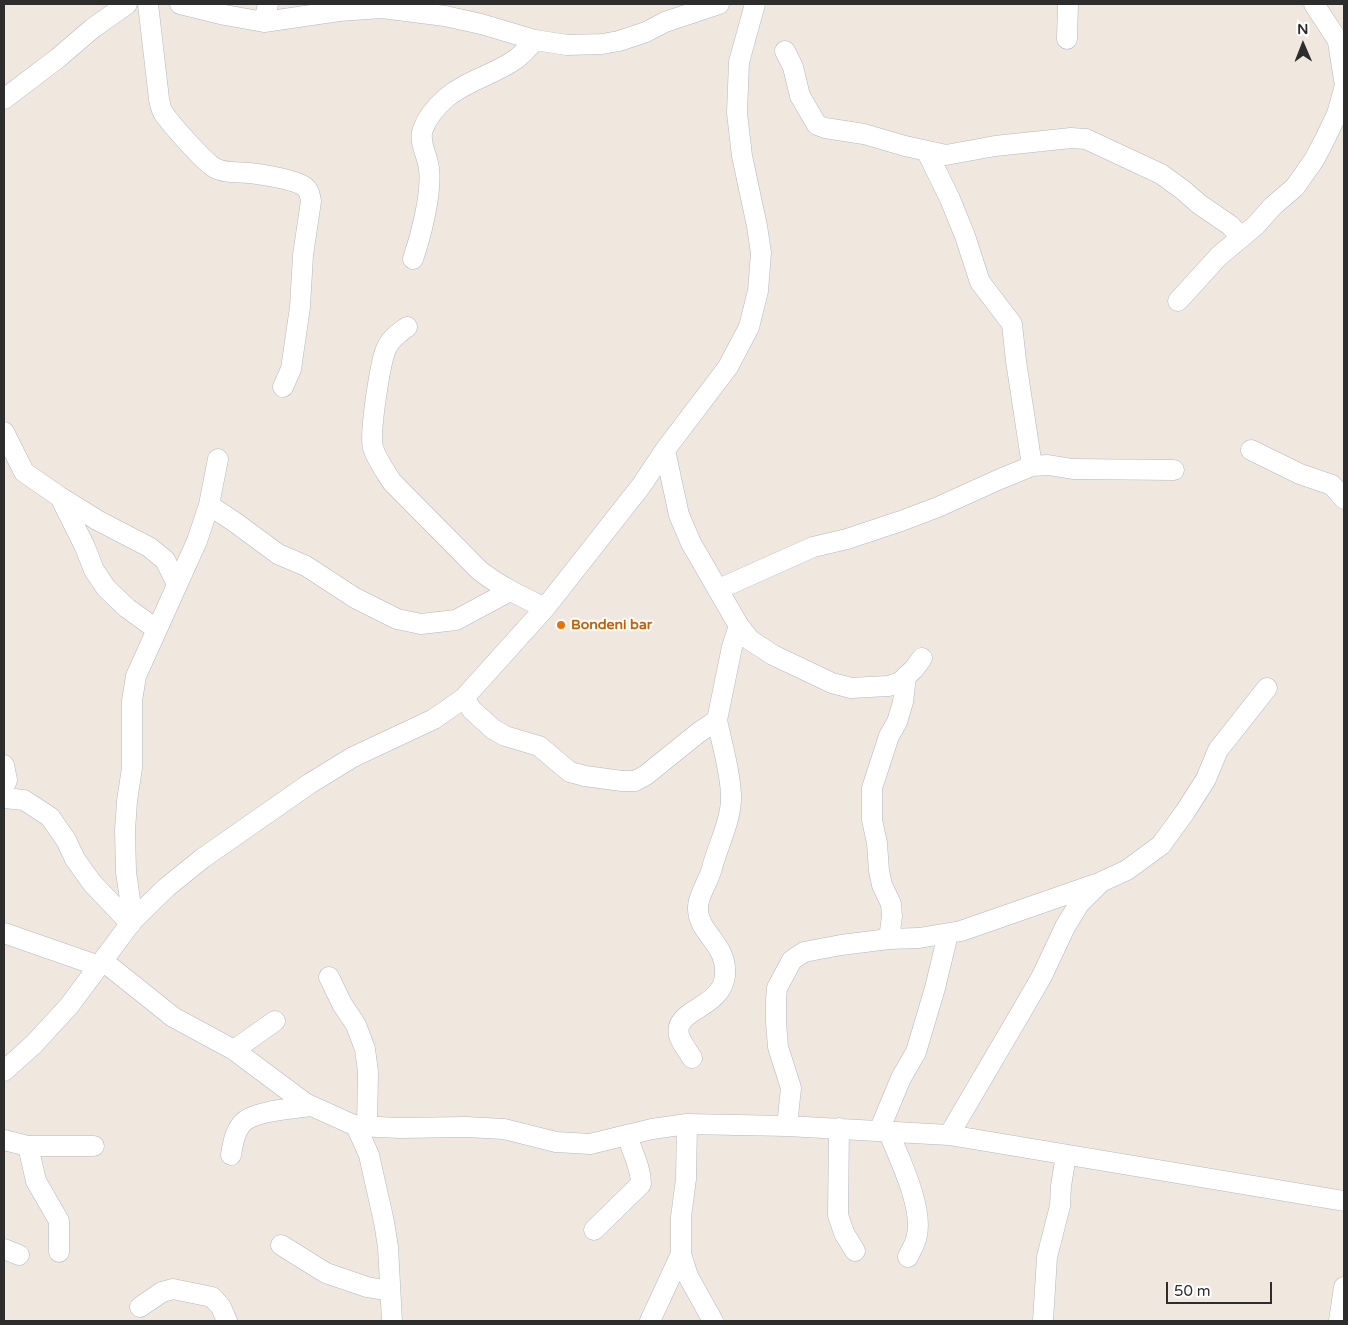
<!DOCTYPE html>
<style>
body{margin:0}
#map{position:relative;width:1348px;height:1325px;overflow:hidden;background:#f0e8df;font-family:"Varela Round",sans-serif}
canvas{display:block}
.frame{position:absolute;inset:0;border:5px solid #2d2d2d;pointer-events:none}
.north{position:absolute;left:1278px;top:20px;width:50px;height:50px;-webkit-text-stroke:4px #fff;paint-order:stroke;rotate:359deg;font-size:14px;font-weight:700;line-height:20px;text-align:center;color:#2d2d2d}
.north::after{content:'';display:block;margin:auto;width:18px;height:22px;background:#2d2d2d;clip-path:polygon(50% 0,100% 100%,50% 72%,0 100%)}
.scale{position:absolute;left:1166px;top:1282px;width:106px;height:22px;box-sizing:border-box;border:2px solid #2d2d2d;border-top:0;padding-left:6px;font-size:15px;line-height:18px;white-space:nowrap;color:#2d2d2d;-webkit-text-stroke:4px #fff;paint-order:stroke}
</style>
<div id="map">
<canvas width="1348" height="1325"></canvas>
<div class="frame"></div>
<div class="north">N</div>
<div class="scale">50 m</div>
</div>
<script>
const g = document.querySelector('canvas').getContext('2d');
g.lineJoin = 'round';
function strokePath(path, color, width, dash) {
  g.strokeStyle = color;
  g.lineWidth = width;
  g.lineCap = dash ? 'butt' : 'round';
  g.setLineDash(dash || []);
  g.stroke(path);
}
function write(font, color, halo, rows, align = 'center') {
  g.font = font + ' "Varela Round",sans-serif';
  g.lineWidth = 4;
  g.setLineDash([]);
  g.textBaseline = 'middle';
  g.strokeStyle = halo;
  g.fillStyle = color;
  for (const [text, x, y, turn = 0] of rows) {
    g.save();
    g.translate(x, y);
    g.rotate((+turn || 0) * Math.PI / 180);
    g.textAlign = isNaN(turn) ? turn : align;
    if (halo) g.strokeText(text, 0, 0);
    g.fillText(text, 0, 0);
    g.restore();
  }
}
const minor = new Path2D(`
 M 148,4 L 159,99 C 160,104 161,110 164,114 C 171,124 204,162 215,168 C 224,173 238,172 249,173 C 261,174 297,180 305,187 C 310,191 310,196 311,201 L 303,255 L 300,307 L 291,369 L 283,387
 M 180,4 L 225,15 L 264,22 L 339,11 L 382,8 L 445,16 L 481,24 L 535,40 L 567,45 L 602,44 L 619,41 L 646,32 L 665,22 L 719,4
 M 1314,4 L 1344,50
 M 264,22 L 268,4
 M 1067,39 L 1068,4
 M 1338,42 L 1344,80
 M 785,51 L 793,67 L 800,96 L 817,125 L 825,128 L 864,134 L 905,146 L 946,155 L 995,146 L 1071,138 L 1086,139 L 1161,174 L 1183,190 L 1199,204 L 1231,226 L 1241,238
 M 4,99 L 58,58 L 93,28 L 127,4
 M 927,152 L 950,199 L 965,236 L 980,282 L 1012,324 L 1016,361 L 1032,466
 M 413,259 C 421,236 432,193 429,169 C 428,156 418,142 423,129 C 427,118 437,106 446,98 C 467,80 494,75 516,59 C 523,54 529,47 535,40
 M 1178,301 L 1219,256 L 1255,226 L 1273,206 L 1295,187 L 1314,160 L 1323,143 L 1337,114 L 1344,89
 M 407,327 C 399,333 390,339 386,349 C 380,364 369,434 373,448 C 377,460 385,471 392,482 L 479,570 C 499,586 522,597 545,608
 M 4,432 L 24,472 L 60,497 L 97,520 L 149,547 L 165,560 L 177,584
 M 665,450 L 679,515 L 691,543 L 739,626 L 750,640 L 773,655 L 832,683 L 851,688 L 888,686 L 899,683 L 914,669 L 922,658
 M 1251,450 L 1300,474 L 1332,485 L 1344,499
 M 60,497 L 85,547 L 94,570 L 106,588 L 127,608 L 156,629
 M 209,505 L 236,523 L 278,554 L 306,566 L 355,598 L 397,619 L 421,624 L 456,620 L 510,591
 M 719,589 L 813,547 L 847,539 L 901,521 L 938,507 L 1000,479 L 1032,466 L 1048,465 L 1073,469 L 1174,470
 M 464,698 L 472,710 L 493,729 L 505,736 L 539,746 L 570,772 L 585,776 L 622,781 L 635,781 L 646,775 L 698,733 L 717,720 L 732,647 L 739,626
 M 4,765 L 7,780 L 4,788
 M 4,798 L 24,800 L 50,817 L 66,840 L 75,859 L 92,883 L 131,924
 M 133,920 L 126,872 L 125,830 L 127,801 L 132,768 L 132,701 L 136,676 L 197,541 L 209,505 L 218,459
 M 4,933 L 99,966
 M 889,939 L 892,916 L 891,904 L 882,885 L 879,871 L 877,843 L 872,820 L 872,788 L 889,736 L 897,722 L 903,702 L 906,676
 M 103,961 L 173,1017 L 234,1050 L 305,1103 L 356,1126 L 400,1128 L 466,1127 L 504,1129 L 556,1142 L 590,1144 L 652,1129 L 687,1124 L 787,1126 L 949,1135 L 1344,1201
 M 329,977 L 342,1004 L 356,1025 L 365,1049 L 368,1072 L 367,1127
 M 234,1050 L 275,1021
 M 692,1058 C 688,1051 681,1043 679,1035 C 673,1009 721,1009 725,976 C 728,943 697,934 698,907 C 698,895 709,881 712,868 C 718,845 732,819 731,795 C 730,769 722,745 717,720
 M 4,1071 L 34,1044 L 69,1006 L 133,920 L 167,887 L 203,858 L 309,784 L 353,757 L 434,719 L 464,698 L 545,608 L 641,486 L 665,450 L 728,367 L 749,327 L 758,291 L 761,253 L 757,226 L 742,156 L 737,113 L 739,62 L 755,4
 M 687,1124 L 686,1179 L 681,1217 L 681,1254 L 688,1276 L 713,1321
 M 356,1126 L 369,1155 L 384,1222 L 388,1247 L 392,1321
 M 787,1126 L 791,1088 L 778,1047 L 776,1022 L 776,1000 L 777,988 L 792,960 L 804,952 L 841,945 L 889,939 L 919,938 L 961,931 L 1096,884
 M 839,1128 L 838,1215 L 844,1233 L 855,1251
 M 879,1131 L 901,1078 L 916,1052 L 935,988 L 948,934
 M 888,1131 C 899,1158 923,1206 917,1235 C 916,1243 911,1250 908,1257
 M 949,1135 L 1020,1014 L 1042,976 L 1065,927 L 1079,904 L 1101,882 L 1127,870 L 1161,845 L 1185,812 L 1206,779 L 1218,750 L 1267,688
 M 4,1140 L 28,1146 L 94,1146
 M 28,1146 L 36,1181 L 59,1221 L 59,1252
 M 231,1155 C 233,1143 235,1128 246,1120 C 261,1110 293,1109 311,1106
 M 594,1230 L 641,1184 C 641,1167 632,1152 627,1135
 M 281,1245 L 326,1273 L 367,1287 L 390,1291
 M 4,1249 L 19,1255
 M 140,1307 L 162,1292 L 173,1289 L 212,1297 L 221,1307 L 227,1321
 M 650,1321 L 681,1254
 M 1043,1321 L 1047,1257 L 1060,1206 L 1061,1186 L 1066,1155
 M 1339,1321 L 1344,1287`);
strokePath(minor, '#b3b6c2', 21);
strokePath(minor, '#fff', 20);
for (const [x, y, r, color] of [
 [561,625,5,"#e8710a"]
]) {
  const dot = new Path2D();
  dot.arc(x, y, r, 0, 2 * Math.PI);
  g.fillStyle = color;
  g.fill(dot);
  strokePath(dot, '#fff', 2);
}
write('bold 14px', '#c56008', '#fff', [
 ["Bondeni bar",571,625]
], 'left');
</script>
